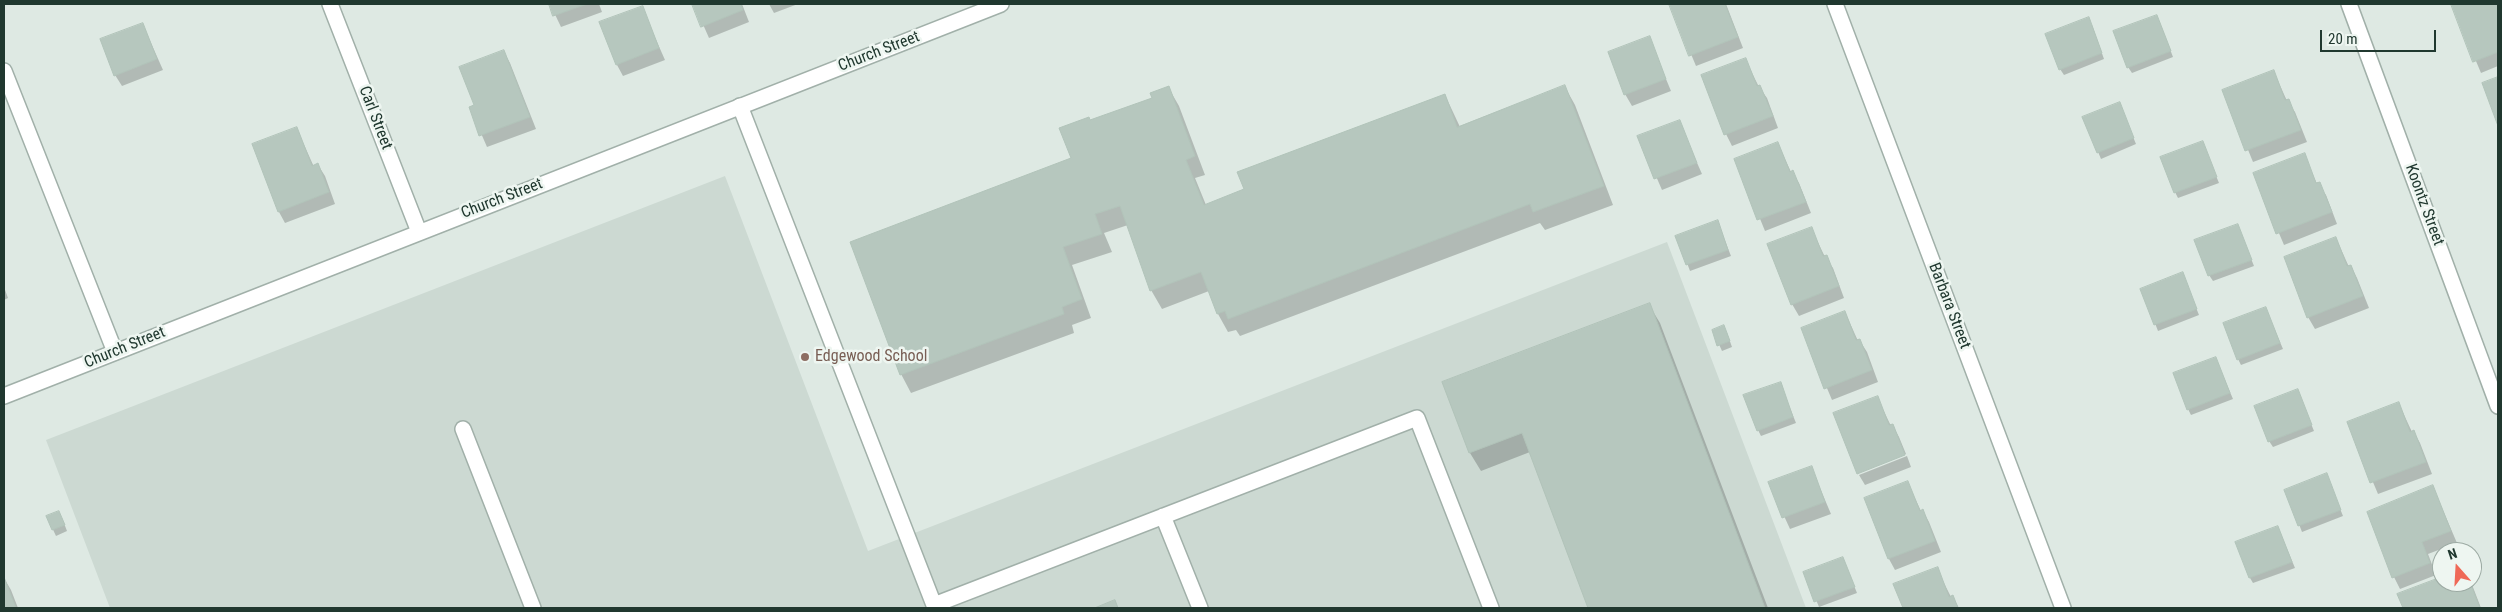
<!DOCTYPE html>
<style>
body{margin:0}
#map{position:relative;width:2502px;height:612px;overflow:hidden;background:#dee9e3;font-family:"Roboto Condensed",sans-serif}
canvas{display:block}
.frame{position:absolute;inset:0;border:5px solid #20382f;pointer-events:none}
.north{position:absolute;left:2432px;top:542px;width:50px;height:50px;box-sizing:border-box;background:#eef6f1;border:1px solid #9caaa3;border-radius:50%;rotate:341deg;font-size:14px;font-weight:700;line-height:20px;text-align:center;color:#20382f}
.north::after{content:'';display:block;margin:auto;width:18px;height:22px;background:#ef6957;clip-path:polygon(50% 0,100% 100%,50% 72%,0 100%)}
.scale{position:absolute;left:2320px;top:30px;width:116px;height:22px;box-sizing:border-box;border:2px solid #20382f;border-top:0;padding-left:6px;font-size:15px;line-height:18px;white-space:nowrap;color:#20382f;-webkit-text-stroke:4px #eef6f1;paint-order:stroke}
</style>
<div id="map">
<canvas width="2502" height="612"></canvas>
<div class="frame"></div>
<div class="north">N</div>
<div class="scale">20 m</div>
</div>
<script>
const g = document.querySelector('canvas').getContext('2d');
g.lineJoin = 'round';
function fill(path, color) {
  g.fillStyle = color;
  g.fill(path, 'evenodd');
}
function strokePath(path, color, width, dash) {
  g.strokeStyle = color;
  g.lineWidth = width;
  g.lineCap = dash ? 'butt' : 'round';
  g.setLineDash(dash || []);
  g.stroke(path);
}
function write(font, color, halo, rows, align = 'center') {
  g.font = font + ' "Roboto Condensed",sans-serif';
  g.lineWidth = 5;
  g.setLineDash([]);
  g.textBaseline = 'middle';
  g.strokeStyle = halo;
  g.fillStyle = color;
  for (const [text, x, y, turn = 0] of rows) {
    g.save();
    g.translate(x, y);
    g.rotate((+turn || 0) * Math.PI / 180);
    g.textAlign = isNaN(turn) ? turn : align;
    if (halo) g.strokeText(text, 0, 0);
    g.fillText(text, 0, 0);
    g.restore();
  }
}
fill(new Path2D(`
 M 725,176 L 868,551 L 1667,242 L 1806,608 L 110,608 L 46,440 Z`), '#ccd9d2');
fill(new Path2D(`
 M 550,4 L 599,4 L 602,12 L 561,27 Z
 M 694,4 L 742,4 L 749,22 L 709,38 Z
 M 769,4 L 798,4 L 774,13 Z
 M 1670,4 L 1726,4 L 1743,48 L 1696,66 Z
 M 2452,4 L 2498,4 L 2498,66 L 2481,73 Z
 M 642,8 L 665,60 L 623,76 L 617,65 Z
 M 2160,23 L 2173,57 L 2132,73 L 2128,67 Z
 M 143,25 L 163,70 L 122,86 L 115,75 Z
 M 2092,25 L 2104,59 L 2064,75 L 2060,69 Z
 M 1649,38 L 1671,91 L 1632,106 L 1625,94 Z
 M 504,52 L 510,63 L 536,129 L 487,147 L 470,108 L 475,106 Z
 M 1745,59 L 1759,87 L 1767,98 L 1778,128 L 1732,146 L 1726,134 Z
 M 2274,72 L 2287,101 L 2295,112 L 2307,142 L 2253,162 L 2224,91 Z
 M 1168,87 L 1179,106 L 1205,175 L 1195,178 L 1206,205 L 1245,190 L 1445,95 L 1460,127 L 1565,87 L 1575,105 L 1613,205 L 1545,230 L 1540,223 L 1240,336 L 1236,330 L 1228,332 L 1218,314 L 1209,291 L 1162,309 L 1151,290 L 1128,225 L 1104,233 L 1112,252 L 1072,265 L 1091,318 L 1072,325 L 1074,333 L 911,393 L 901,374 L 1072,159 L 1090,122 L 1153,98 Z
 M 2122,110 L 2136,144 L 2101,159 L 2084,118 Z
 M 1679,122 L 1702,174 L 1662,190 L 1639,137 Z
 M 297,129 L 314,167 L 318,165 L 325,176 L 335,204 L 285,223 L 279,212 L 254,145 Z
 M 2202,142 L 2219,183 L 2178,198 L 2175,192 Z
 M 1778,144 L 1791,172 L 1799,183 L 1811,213 L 1765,231 L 1736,160 Z
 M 2304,155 L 2317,184 L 2326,195 L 2337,224 L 2284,245 L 2254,174 Z
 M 1720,228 L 1731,256 L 1690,271 L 1677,236 Z
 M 1811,228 L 1825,257 L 1833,268 L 1844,298 L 1799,316 L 1792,304 Z
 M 2240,231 L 2254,266 L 2213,281 L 2209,275 Z
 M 2336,238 L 2349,267 L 2351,266 L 2357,278 L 2369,308 L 2315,329 L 2308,317 Z
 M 2185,280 L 2199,315 L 2158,331 L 2142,290 Z
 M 4,287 L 8,298 L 4,300 Z
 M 1649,305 L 1660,323 L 1768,608 L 1589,608 L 1530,452 L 1481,471 L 1470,453 L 1443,382 Z
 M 2266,309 L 2283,349 L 2241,365 L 2238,359 Z
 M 1845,312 L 1858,341 L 1860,341 L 1867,352 L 1878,382 L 1832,400 L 1802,329 Z
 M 1713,331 L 1727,333 L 1732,347 L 1722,351 Z
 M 2216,359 L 2233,399 L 2191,415 L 2188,409 Z
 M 1780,383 L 1796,423 L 1761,436 L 1758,430 Z
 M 1877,397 L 1891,426 L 1893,426 L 1899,437 L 1906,454 L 1858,472 Z
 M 2300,397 L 2314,431 L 2273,447 L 2269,441 Z
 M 2399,404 L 2412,432 L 2414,432 L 2420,443 L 2432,474 L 2378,494 L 2348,423 Z
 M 1907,456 L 1911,467 L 1865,485 L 1859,475 Z
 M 1811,467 L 1831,514 L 1790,529 L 1769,483 Z
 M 2329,481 L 2343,516 L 2302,532 L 2286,491 Z
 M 1907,482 L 1921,511 L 1923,511 L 1929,522 L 1941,552 L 1895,570 L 1889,559 Z
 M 2433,487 L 2457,543 L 2428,554 L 2436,575 L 2400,589 L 2394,577 Z
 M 47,517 L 62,518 L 67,531 L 56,536 Z
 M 2278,527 L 2295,568 L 2253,583 L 2250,578 Z
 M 1843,558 L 1857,593 L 1819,607 L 1805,573 Z
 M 1937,569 L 1951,597 L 1953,597 L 1959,608 L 1904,608 L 1895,585 Z
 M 4,578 L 11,590 L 18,608 L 4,608 Z
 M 2442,578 L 2442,582 L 2471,582 L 2481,608 L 2404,608 L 2399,595 Z`), '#0003');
const building = new Path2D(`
 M 549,4 L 587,4 L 553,16 Z
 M 692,4 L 741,4 L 743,10 L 701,27 Z
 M 1669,4 L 1725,4 L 1738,37 L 1689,56 Z
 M 2451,4 L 2498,4 L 2498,52 L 2473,62 Z
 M 643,6 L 659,48 L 616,65 L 599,22 Z
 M 2157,15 L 2171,51 L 2127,68 L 2113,31 Z
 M 2089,17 L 2102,53 L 2059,70 L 2045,34 Z
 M 143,23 L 157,59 L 114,76 L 100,39 Z
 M 1650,36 L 1666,79 L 1624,95 L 1608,52 Z
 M 504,50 L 530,117 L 479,136 L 469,107 L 474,105 L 459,67 Z
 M 1746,58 L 1757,86 L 1760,85 L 1773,116 L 1724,135 L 1701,75 Z
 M 2274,70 L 2285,100 L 2289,99 L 2301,130 L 2245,151 L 2222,90 Z
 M 2498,77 L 2498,126 L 2482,83 Z
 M 1565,85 L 1604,186 L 1533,212 L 1530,204 L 1228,319 L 1225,311 L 1217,314 L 1201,272 L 1150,291 L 1120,206 L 1095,214 L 1102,234 L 1063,247 L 1082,299 L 1062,307 L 1064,314 L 900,375 L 850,242 L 1071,158 L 1059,128 L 1089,117 L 1090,120 L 1152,98 L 1150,93 L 1169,86 L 1195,156 L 1186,160 L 1204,205 L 1244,189 L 1237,172 L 1445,94 L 1457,127 Z
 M 2120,102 L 2134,138 L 2097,153 L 2082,117 Z
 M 1680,120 L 1697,163 L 1654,179 L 1637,136 Z
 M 297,127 L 312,166 L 318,163 L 329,192 L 278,212 L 252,144 Z
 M 2203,141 L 2217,177 L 2174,193 L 2160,157 Z
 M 1778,142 L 1790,172 L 1793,170 L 1806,202 L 1757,220 L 1734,159 Z
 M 2305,153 L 2316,183 L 2320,182 L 2332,212 L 2276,234 L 2253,173 Z
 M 1718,220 L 1728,250 L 1686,265 L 1675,236 Z
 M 2238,224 L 2252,260 L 2208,276 L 2194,240 Z
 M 1812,227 L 1823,256 L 1827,255 L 1839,286 L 1791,305 L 1767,244 Z
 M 2336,237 L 2347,266 L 2351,265 L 2363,296 L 2307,318 L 2284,257 Z
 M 2183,272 L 2197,309 L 2154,325 L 2140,289 Z
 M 1650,303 L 1765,608 L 1588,608 L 1522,433 L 1469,453 L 1442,382 Z
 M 2266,307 L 2280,343 L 2237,360 L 2223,323 Z
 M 1845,311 L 1856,340 L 1860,339 L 1872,370 L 1824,389 L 1801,328 Z
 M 1724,325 L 1730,341 L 1717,346 L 1712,330 Z
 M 2216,357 L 2230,393 L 2187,410 L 2173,373 Z
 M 1781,382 L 1793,417 L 1757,431 L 1743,395 Z
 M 2298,389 L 2312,425 L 2268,442 L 2254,406 Z
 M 1878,396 L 1889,425 L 1893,424 L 1905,455 L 1857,474 L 1833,413 Z
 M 2399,402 L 2410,432 L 2414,430 L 2426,462 L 2370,483 L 2347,422 Z
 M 1812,466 L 1825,502 L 1782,518 L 1768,482 Z
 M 2327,473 L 2341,510 L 2298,526 L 2284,490 Z
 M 1908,481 L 1920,511 L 1923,509 L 1935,541 L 1888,559 L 1864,498 Z
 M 2433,485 L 2451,531 L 2422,542 L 2430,563 L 2392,578 L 2367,512 Z
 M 59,511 L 65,525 L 52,530 L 46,516 Z
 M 2278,526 L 2292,562 L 2249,578 L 2235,542 Z
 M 1843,557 L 1855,587 L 1814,602 L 1803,572 Z
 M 1938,567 L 1949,597 L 1953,595 L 1958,608 L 1903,608 L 1893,584 Z
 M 4,577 L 16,608 L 4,608 Z
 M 2442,577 L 2442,582 L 2470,582 L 2480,608 L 2403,608 L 2397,594 Z
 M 1115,600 L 1118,608 L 1095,608 Z`);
fill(building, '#b6c7be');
strokePath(building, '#b1c3b9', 1);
const service = new Path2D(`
 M 4,71 L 115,352
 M 740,106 L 934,605 L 1417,418 L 1491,608
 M 463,429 L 533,608
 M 1163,516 L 1200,608`);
const minor = new Path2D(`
 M 330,4 L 419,232
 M 1835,4 L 2063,608
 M 2349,4 L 2498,406
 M 4,396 L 1001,4`);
strokePath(service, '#a1b0a9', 18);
strokePath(minor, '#a1b0a9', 18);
strokePath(service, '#fff', 15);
strokePath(minor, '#fff', 15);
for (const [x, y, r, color] of [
 [805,357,5,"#8d6e63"]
]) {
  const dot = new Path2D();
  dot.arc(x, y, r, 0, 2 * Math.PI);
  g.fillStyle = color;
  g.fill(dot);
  strokePath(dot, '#eef6f1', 2);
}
write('16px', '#20382f', '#eef6f1', [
 ["Church Street",879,52,-21],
 ["Carl Street",375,118,69],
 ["Church Street",502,199,-21],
 ["Koontz Street",2424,205,70],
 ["Barbara Street",1949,306,69],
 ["Church Street",125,348,-22]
]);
write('16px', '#785e54', '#eef6f1', [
 ["Edgewood School",815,357]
], 'left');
</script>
